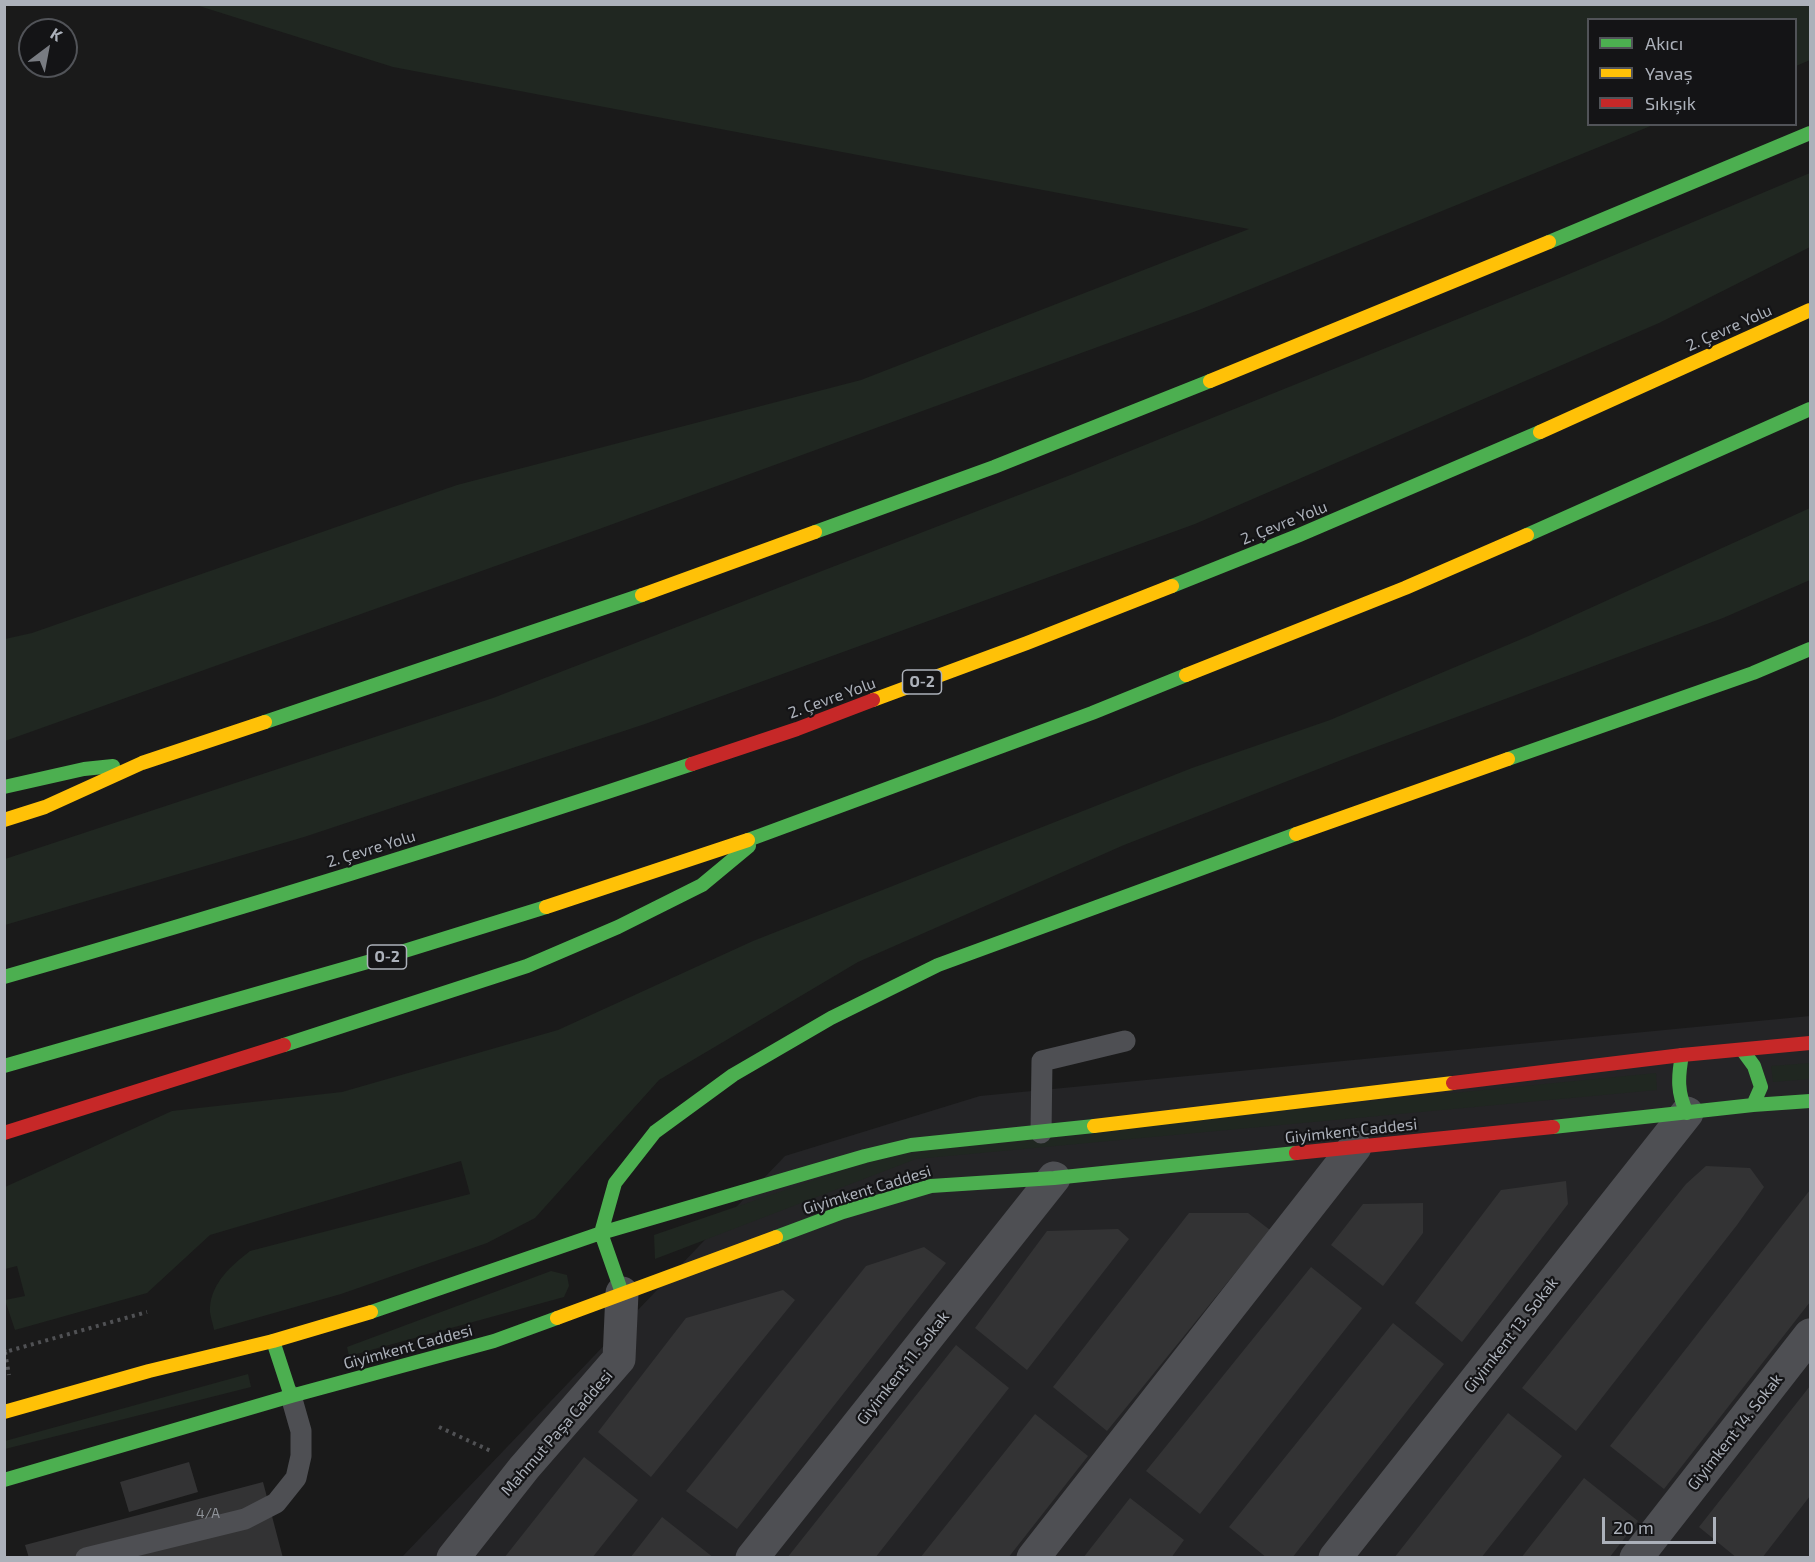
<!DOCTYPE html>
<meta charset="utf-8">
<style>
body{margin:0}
#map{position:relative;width:1815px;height:1562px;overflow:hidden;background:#1a1a1a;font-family:"Exo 2",sans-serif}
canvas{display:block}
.frame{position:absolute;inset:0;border:6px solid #acb1ba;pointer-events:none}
.legend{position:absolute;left:1587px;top:18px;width:210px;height:108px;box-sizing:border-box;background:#141416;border:2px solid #515358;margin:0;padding:8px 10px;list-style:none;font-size:18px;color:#acb1ba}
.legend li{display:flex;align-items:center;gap:12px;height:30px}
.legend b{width:30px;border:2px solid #515358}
.north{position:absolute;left:18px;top:18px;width:60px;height:60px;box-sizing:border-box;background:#141416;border:2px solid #515358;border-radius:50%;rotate:32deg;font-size:16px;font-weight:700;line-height:24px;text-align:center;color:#acb1ba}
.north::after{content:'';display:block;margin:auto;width:21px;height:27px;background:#797c82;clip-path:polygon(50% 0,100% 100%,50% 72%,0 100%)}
.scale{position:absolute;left:1602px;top:1517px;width:114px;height:27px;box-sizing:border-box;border:3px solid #acb1ba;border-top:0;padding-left:8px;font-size:18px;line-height:21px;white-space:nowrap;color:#acb1ba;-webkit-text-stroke:4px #141416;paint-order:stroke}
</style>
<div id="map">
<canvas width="1815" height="1562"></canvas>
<div class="frame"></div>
<ul class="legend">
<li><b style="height:8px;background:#4caf50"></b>Akıcı</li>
<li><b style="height:8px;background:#ffc107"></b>Yavaş</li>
<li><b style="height:8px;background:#c62828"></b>Sıkışık</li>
</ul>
<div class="north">K</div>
<div class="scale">20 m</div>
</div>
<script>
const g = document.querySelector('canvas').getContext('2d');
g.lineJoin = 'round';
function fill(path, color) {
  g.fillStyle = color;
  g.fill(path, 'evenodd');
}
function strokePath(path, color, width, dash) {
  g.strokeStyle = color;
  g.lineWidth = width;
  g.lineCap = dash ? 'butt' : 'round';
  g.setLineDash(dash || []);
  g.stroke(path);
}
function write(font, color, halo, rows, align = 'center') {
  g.font = font + ' "Exo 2",sans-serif';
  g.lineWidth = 4.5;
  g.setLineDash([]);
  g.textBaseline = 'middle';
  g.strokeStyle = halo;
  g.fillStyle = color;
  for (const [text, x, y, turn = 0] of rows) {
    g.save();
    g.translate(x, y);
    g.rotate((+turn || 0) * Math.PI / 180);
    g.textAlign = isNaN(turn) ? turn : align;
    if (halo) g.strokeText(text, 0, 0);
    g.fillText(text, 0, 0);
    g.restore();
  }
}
fill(new Path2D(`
 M 1810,1016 L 1810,1557 L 401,1558 L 785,1156 L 980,1096 Z`), '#242426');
fill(new Path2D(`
 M 196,5 L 1810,4 L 1810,60 L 1796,66 L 1796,20 L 1588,20 L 1588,124 L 1653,125 L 1199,310 L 602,528 L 5,741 L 5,639 L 32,633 L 457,485 L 861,380 L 1249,229 L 393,67 Z
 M 1810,173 L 1810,247 L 1659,323 L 1195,524 L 645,724 L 304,837 L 5,925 L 5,859 L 493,698 L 1068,476 L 1562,277 Z
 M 1810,508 L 1810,580 L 1723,618 L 1349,757 L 1124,845 L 858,962 L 659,1080 L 535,1218 L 487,1243 L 341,1294 L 214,1330 C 213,1323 209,1314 210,1307 C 212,1282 232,1265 250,1251 L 470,1194 L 461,1161 L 210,1235 L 147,1293 L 15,1330 L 5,1300 L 25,1296 L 17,1266 L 5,1269 L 5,1187 L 172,1111 L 342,1092 L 558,1030 L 753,941 L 1192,768 L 1330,720 L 1531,635 Z
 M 1810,1063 L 1810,1079 L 1773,1082 L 1771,1066 Z
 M 1656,1073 L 1657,1090 L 916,1159 L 655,1259 L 654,1235 L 913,1146 Z
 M 551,1271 L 567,1275 L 569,1286 L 564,1297 L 349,1356 L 347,1347 Z
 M 248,1374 L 251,1387 L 5,1449 L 5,1441 Z`), '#202721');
fill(new Path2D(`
 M 1706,1166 L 1750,1168 L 1764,1187 L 1737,1225 L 1576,1431 L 1522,1388 L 1686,1184 Z
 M 1566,1181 L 1568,1204 L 1462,1342 L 1415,1303 L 1501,1190 Z
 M 1810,1190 L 1810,1302 L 1664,1489 L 1610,1446 Z
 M 1423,1203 L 1423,1233 L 1383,1286 L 1331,1245 L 1363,1204 Z
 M 1189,1213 L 1248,1213 L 1270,1230 L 1107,1431 L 1053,1387 Z
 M 1118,1229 L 1129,1239 L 1027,1370 L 975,1328 L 1047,1231 Z
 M 924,1247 L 946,1263 L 737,1529 L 686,1491 L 866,1266 Z
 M 1311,1267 L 1362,1308 L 1200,1514 L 1146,1471 Z
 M 783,1290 L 795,1300 L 651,1477 L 598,1432 L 686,1318 Z
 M 1393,1323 L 1444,1364 L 1292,1558 L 1267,1558 L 1229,1527 Z
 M 956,1345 L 1009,1388 L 875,1558 L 787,1558 Z
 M 1810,1386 L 1810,1496 L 1762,1558 L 1737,1558 L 1699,1527 Z
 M 1508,1413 L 1562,1456 L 1481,1558 L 1394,1558 Z
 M 1035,1414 L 1088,1456 L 1008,1558 L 920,1558 Z
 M 584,1457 L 638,1500 L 592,1558 L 504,1558 Z
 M 189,1462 L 198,1492 L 129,1512 L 120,1482 Z
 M 1584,1478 L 1638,1521 L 1609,1558 L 1521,1558 Z
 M 263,1482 L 283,1558 L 29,1558 L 25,1545 Z
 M 1130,1498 L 1184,1540 L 1171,1558 L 1083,1558 Z
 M 662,1517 L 714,1558 L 630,1558 Z`), '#333334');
strokePath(new Path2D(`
 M 4,1349 L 5,1352 L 147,1312
 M 5,1352 L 9,1375
 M 439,1427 L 493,1452`), '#505154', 4, [3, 4.5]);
strokePath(new Path2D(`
 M 1041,1133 L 1042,1061 L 1125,1041
 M 86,1558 L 245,1519 L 276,1503 L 296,1478 L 301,1456 L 301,1431 L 291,1396`), '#4e4f53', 21);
strokePath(new Path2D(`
 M 453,1558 L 524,1468 L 619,1359 L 622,1293
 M 752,1558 L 1054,1178
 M 1033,1558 L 1355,1147
 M 1335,1558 L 1687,1113
 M 1636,1558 L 1810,1335`), '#4e4f53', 33);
strokePath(new Path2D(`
 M 1549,242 L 1810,133
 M 815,532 L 994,467 L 1210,381
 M 1527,535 L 1810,409
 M 1172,586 L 1297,536 L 1540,432
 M 265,722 L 642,595
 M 1508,759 L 1753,673 L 1810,649
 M 4,787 L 84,769 L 113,766
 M 748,840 L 1092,713 L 1186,675
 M 4,977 C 235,911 464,840 692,764
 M 284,1045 L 527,966 L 618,927 L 702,885 L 749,846
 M 1743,1051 L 1754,1066 L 1761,1087 L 1753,1105
 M 1682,1055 C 1678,1077 1677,1093 1687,1113
 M 4,1066 L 385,957 L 546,907
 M 1553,1127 L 1753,1105 L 1810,1101
 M 601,1233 L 622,1293
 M 601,1233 L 615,1183 L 655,1132 L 733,1075 L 831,1018 L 938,965 L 1296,834
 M 776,1237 L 843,1212 L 931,1186 L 1054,1178 L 1296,1153
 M 371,1312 L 601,1233 L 865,1156 L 911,1145 L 1094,1126
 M 273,1341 L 291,1396
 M 4,1480 L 291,1396 L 494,1341 L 557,1318`), '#4caf50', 14);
strokePath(new Path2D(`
 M 1210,381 L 1549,242
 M 1540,432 L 1810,310
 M 642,595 L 815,532
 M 1186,675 L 1405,588 L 1527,535
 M 873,700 L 1027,643 L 1172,586
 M 4,820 L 45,807 L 142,763 L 265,722
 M 1296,834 L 1508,759
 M 546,907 L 748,840
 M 1094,1126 L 1453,1083
 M 557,1318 L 776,1237
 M 4,1412 L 149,1371 L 273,1341 L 371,1312`), '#ffc107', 14);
strokePath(new Path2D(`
 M 692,764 L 797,729 L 873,700
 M 1453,1083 L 1682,1055 L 1810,1043
 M 4,1133 L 284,1045
 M 1296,1153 L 1553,1127`), '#c62828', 14);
write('14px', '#8e9298', null, [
 ["4/A",208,1513]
]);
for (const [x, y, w] of [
 [922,682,39],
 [387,957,39]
]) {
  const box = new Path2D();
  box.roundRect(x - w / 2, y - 12, w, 24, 4.5);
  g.fillStyle = '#141416';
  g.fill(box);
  strokePath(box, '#acb1ba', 1.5);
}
write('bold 15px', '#acb1ba', null, [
 ["O-2",922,682],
 ["O-2",387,957]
]);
write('16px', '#acb1ba', '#141416', [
 ["2. Çevre Yolu",1729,328,-24],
 ["2. Çevre Yolu",1284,523,-22],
 ["2. Çevre Yolu",832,698,-20],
 ["2. Çevre Yolu",371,849,-17],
 ["Giyimkent Caddesi",1351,1131,-6],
 ["Giyimkent Caddesi",867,1190,-17],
 ["Giyimkent 13. Sokak",1511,1335,-52],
 ["Giyimkent Caddesi",408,1347,-15],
 ["Giyimkent 11. Sokak",903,1368,-52],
 ["Giyimkent 14. Sokak",1735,1432,-52],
 ["Mahmut Paşa Caddesi",557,1433,-49]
]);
</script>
